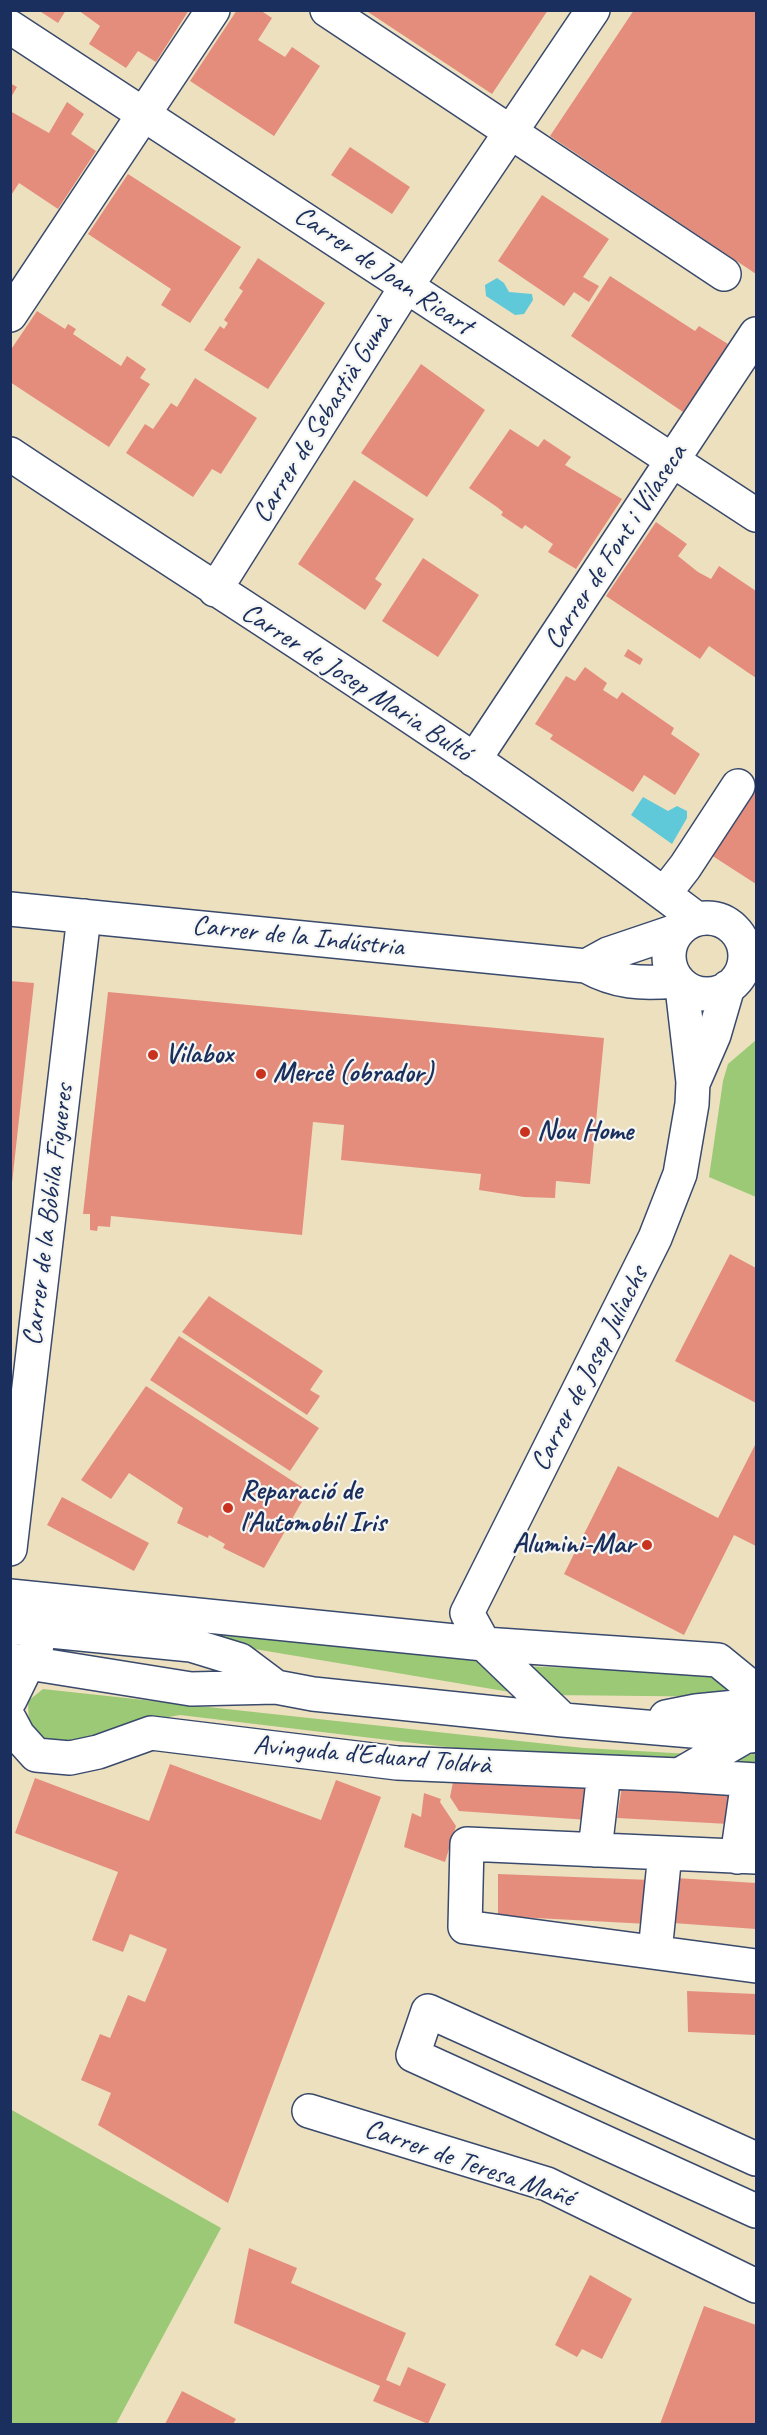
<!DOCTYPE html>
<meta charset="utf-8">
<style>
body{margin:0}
#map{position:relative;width:767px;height:2435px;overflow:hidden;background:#ede0bf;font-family:Caveat,sans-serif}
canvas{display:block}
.frame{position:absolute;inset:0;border:12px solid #1b2f5e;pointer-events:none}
</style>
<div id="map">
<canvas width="767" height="2435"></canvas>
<div class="frame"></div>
</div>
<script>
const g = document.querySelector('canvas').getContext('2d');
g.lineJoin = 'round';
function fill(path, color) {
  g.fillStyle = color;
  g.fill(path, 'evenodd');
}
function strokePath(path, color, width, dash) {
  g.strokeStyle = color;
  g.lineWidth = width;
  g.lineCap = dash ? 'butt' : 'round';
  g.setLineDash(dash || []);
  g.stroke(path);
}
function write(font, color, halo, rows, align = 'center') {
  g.font = font + ' Caveat,sans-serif';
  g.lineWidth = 4.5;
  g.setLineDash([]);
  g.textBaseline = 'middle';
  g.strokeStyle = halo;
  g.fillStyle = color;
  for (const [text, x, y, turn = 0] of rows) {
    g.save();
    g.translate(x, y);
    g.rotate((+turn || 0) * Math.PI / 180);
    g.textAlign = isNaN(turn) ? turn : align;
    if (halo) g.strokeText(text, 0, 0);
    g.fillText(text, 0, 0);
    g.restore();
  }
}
fill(new Path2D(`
 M 756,1040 L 756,1197 L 709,1177 L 723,1081 L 728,1064 Z
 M 11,1608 L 481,1659 L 510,1692 Z
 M 518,1666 L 711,1673 L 742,1697 L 549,1695 Z
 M 43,1689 L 584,1748 L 691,1754 L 666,1769 L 547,1759 L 180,1715 L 140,1722 L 67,1745 L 44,1742 L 29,1727 L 28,1701 Z
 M 756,1754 L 756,1773 L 723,1771 L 741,1755 Z
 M 10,2109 L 221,2228 L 116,2424 L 11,2424 Z`), '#9bc976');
fill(new Path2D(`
 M 497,278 L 504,283 L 509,292 L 532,294 L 533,300 L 524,314 L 515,315 L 486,296 L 485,285 Z
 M 643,797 L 668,811 L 677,806 L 687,811 L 687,818 L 672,844 L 631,815 Z`), '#5fc9d9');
fill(new Path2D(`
 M 38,10 L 66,10 L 58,23 Z
 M 78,10 L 189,10 L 156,62 L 138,51 L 126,68 L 89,44 L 100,26 Z
 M 237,10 L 260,10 L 272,18 L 258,40 L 285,57 L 292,47 L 320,66 L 274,136 L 190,81 Z
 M 365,10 L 548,10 L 492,94 Z
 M 634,10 L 756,10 L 756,274 L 550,136 Z
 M 10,83 L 17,87 L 10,99 Z
 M 67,102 L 84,114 L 71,134 L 96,151 L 58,209 L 19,183 L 10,197 L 10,111 L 49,133 Z
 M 350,147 L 410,187 L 392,214 L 331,175 Z
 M 128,174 L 241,247 L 190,323 L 161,305 L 171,289 L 88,234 Z
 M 542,195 L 609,239 L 583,277 L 599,286 L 589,302 L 574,292 L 564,306 L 498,261 Z
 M 258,258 L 325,303 L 268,389 L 204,350 L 220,326 L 224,329 L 228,323 L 224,320 L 243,291 L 239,288 Z
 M 610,276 L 695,331 L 699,326 L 728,344 L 683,412 L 571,336 Z
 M 37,311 L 65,329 L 68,324 L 76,329 L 73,334 L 121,366 L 127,356 L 146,369 L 140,378 L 150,384 L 109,447 L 10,382 L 10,351 Z
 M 421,364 L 485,410 L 427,497 L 361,453 Z
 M 195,378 L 257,418 L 221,474 L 212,469 L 193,497 L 126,453 L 145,424 L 153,429 L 171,403 L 177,407 Z
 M 510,429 L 538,447 L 544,439 L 571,457 L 565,465 L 622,499 L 576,569 L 548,552 L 553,544 L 525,525 L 522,529 L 501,515 L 503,512 L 497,507 L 469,488 Z
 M 354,480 L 414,519 L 375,579 L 382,584 L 365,610 L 298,564 Z
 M 656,522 L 687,544 L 678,556 L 698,572 L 711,579 L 719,566 L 756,591 L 756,678 L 709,646 L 700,659 L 606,596 Z
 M 423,558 L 479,595 L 438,657 L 382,621 Z
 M 628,649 L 643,659 L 640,665 L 624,656 Z
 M 585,667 L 607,683 L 603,690 L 617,699 L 622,692 L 674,728 L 671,734 L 700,754 L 675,795 L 644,775 L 633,792 L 550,739 L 553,735 L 535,724 L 566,676 L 575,681 Z
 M 756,786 L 756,884 L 711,855 Z
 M 10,981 L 34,983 L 12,1183 L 10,1183 Z
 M 108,992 L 604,1038 L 590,1184 L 556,1181 L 555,1198 L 524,1197 L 479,1190 L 481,1174 L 341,1160 L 344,1125 L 313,1122 L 302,1235 L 111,1216 L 110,1227 L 98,1226 L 97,1231 L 90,1230 L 90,1214 L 83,1214 Z
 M 730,1254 L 756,1268 L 756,1403 L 675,1361 Z
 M 209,1296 L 323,1371 L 310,1390 L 320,1396 L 307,1415 L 182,1332 Z
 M 179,1336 L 319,1428 L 290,1471 L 150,1380 Z
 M 146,1386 L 308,1491 L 264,1568 L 223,1548 L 225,1544 L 209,1535 L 208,1538 L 177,1523 L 183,1508 L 129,1473 L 111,1499 L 81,1480 Z
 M 756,1443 L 756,1546 L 734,1535 L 684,1635 L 564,1574 L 618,1466 L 718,1518 Z
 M 62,1497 L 149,1543 L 134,1571 L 47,1525 Z
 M 170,1764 L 321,1820 L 336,1780 L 381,1797 L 228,2203 L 98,2125 L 111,2093 L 81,2080 L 100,2034 L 110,2038 L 128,1995 L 145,2002 L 167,1949 L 130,1934 L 123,1952 L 92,1940 L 118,1872 L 15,1833 L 35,1778 L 149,1821 Z
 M 454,1777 L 589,1784 L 588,1820 L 459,1811 L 450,1797 Z
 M 623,1780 L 730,1784 L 729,1824 L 617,1818 Z
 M 424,1793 L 441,1799 L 440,1802 L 456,1826 L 445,1862 L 404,1847 L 412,1813 L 421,1817 Z
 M 498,1874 L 651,1880 L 648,1924 L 498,1916 Z
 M 676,1878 L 756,1883 L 756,1929 L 673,1923 Z
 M 687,1991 L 756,1994 L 756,2035 L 688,2032 Z
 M 249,2248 L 297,2268 L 291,2283 L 406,2333 L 386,2380 L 400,2386 L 408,2367 L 446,2384 L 428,2424 L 373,2401 L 380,2386 L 234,2323 Z
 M 590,2275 L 632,2299 L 602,2359 L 582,2349 L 577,2357 L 555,2345 Z
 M 704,2306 L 756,2325 L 756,2424 L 660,2424 Z
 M 182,2391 L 236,2419 L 233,2424 L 165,2424 Z`), '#e48d7d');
const minor = new Path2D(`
 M 327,10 L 724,274
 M 10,27 L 756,515
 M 10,315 L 213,10
 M 10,454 C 240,607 477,752 697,919
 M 215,590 L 406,287 L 593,10
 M 474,760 L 756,334
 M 664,894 L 685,867 L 738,786
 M 10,909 L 586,966 C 617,983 641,984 675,981
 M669 956a38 38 0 1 1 76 0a38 38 0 1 1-76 0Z
 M 586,966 L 608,954 L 679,930
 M 694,1081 L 714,1035 L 728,987
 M 10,1549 L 84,916
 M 10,1596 L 484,1644 L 718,1660 L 756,1691
 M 10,1627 L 191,1645 L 240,1660 L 276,1687
 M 10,1660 L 191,1689 L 276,1687 L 313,1694 L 563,1720 L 751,1736
 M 10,1700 L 37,1645
 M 666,1717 L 696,1711 L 756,1705
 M 10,1720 L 18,1735 L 36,1755 L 70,1758 L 98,1752 L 151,1733 L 397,1763 L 679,1775 L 746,1736
 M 563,1720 L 484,1644 L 467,1613 L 655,1238 L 680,1174 L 692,1104 L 693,1082 L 682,987
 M 679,1775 L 756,1780
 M 595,1850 L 604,1772
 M 737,1857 L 748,1780
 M 756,1857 L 467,1844 L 465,1927 L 756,1966
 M 655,1952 L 665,1853
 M 309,2111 L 547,2184 L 756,2286
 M 756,2159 L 428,2011 L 413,2055 L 756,2211`);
strokePath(minor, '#3a4a6d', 36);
strokePath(minor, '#fff', 33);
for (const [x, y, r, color] of [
 [153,1055,6,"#c8321e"],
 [261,1074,6,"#c8321e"],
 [525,1132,6,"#c8321e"],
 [228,1508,6,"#c8321e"],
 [647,1545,6,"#c8321e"]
]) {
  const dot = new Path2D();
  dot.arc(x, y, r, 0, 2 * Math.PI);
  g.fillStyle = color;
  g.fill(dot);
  strokePath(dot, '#f6f6f2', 2);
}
write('28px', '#1b2f5e', '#f6f6f2', [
 ["Carrer de Joan Ricart",383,271,34],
 ["Carrer de Sebastià Gumà",323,419,-58],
 ["Carrer de Font i Vilaseca",616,547,-57],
 ["Carrer de Josep Maria Bultó",356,683,33],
 ["Carrer de la Indústria",298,937,6],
 ["Carrer de la Bòbila Figueres",49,1215,-83],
 ["Carrer de Josep Juliachs",590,1369,-63],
 ["Avinguda d'Eduard Toldrà",372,1756,5],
 ["Carrer de Teresa Mañé",469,2164,19]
]);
write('bold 28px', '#1b2f5e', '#f6f6f2', [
 ["Vilabox",165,1055],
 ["Mercè (obrador)",273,1074],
 ["Nou Home",537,1132],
 ["Reparació de",240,1492],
 ["l'Automobil Iris",240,1524],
 ["Alumini-Mar",635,1545,"right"]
], 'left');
</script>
